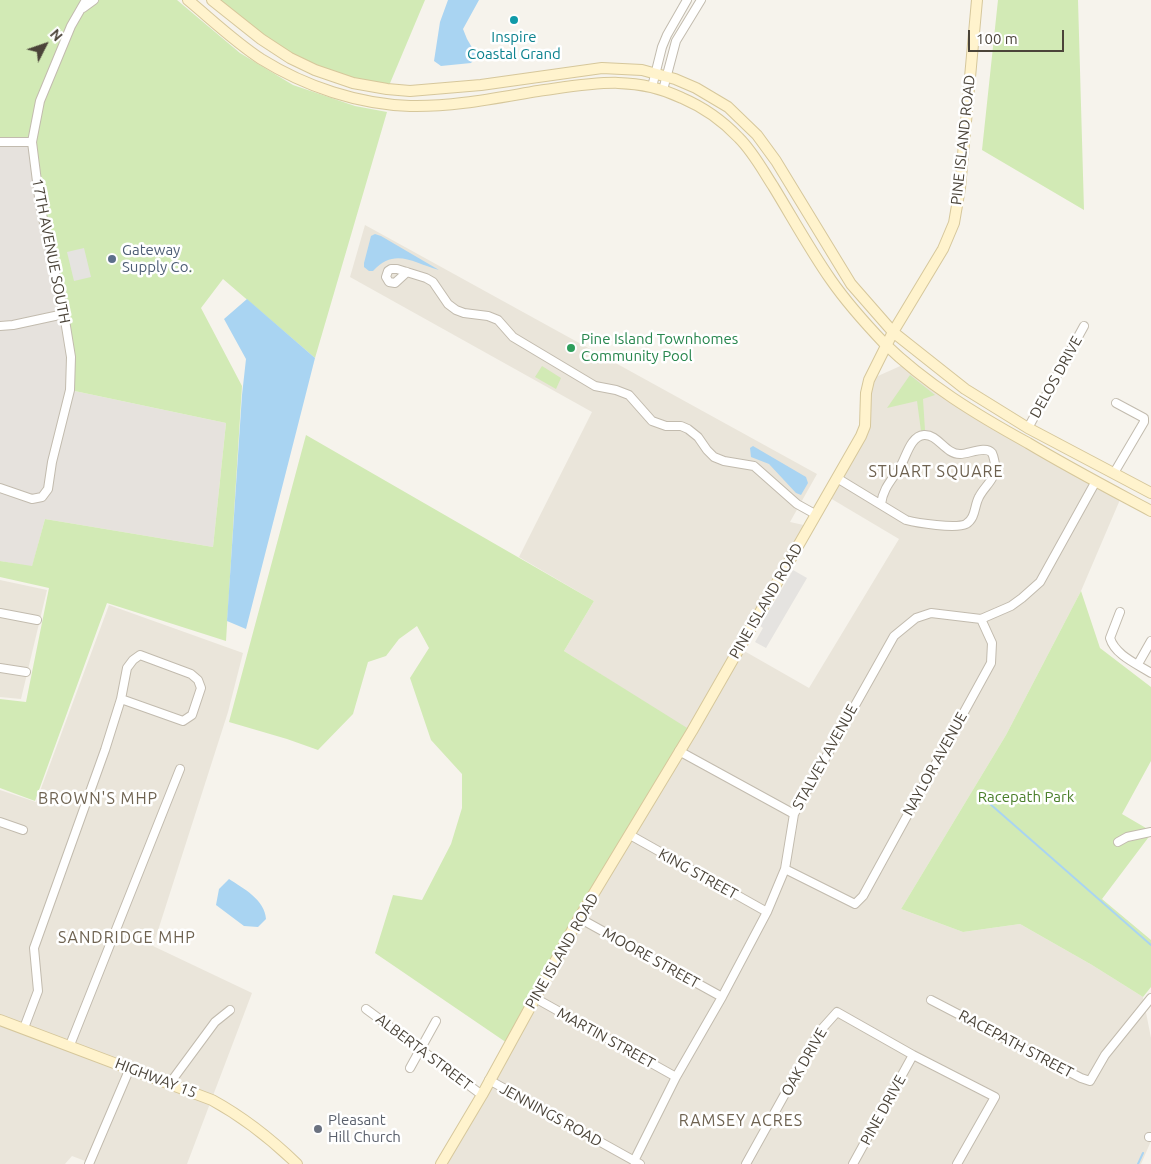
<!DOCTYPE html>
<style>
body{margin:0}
#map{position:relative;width:1151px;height:1164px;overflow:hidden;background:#f6f3ec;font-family:Ubuntu,sans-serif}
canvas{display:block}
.north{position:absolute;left:20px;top:20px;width:50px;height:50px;-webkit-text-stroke:4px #fff;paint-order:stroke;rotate:49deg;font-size:14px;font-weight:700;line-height:20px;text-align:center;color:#4b4439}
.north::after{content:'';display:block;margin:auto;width:18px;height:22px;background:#4b4439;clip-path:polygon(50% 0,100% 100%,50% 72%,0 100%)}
.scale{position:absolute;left:968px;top:30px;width:96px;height:22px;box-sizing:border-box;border:2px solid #4b4439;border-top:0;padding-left:6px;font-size:15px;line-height:18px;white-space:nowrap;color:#4b4439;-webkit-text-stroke:4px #fff;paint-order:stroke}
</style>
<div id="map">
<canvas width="1151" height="1164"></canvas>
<div class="north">N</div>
<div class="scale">100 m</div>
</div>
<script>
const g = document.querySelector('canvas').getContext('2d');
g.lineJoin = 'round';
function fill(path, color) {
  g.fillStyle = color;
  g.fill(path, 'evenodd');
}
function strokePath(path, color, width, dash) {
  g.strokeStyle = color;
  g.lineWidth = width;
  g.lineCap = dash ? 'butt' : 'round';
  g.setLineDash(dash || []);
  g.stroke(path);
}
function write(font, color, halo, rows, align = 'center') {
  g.font = font + ' Ubuntu,sans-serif';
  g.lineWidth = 5;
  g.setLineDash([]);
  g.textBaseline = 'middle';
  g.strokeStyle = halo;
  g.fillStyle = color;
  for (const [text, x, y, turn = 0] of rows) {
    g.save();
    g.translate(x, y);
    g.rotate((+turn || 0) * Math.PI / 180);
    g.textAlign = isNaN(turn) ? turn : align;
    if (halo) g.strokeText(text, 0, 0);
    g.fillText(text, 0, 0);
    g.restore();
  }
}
fill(new Path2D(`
 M 365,225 L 817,474 L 790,522 L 808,526 L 739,648 L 809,688 L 899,539 L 825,495 L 861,436 L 869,380 L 907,363 L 942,391 L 1122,495 L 1081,591 L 1006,735 L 901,909 L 963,932 L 1020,924 L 1092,965 L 1143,997 L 1151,1038 L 1151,1141 L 1141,1164 L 441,1164 L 691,732 L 564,651 L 594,601 L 519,557 L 592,412 L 350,277 Z
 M 0,580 L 47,590 L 21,699 L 0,697 Z
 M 109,605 L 243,653 L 228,712 L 153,946 L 252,993 L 187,1164 L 93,1164 L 72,1156 L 65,1164 L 0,1164 L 0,790 L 36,802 Z`), '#eae5da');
fill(new Path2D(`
 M 0,142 L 32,142 L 70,350 L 70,390 L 226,423 L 213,547 L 45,519 L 32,567 L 0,561 Z`), '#e6e2dd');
fill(new Path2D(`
 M 0,0 L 177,0 L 240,53 L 293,85 L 355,106 L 387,112 L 315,358 L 223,279 L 201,308 L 242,386 L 226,641 L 107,603 L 35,801 L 0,788 L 0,699 L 26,702 L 49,588 L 0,577 L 0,561 L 32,566 L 45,519 L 213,547 L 226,423 L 70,390 L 71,357 L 32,143 L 0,142 Z
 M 212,0 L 425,0 L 388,88 L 353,83 L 290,57 Z
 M 998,0 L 1078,0 L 1084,210 L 982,150 Z
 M 542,366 L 561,378 L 556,389 L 535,377 Z
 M 910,375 L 935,395 L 923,399 L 925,430 L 921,431 L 917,401 L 887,408 Z
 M 306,435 L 594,601 L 564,651 L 692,731 L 510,1045 L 375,953 L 393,895 L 422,900 L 451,844 L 462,808 L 462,774 L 431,740 L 410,678 L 429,648 L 417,626 L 399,639 L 386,656 L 368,662 L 353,714 L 318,750 L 287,739 L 229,722 Z
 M 1081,591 L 1100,648 L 1151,687 L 1151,761 L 1122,814 L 1151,831 L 1151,834 L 1102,899 L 1151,940 L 1151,987 L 1143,997 L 1092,965 L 1020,924 L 963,932 L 901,909 L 1006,735 Z`), '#d2eab5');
fill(new Path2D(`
 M 84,248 L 91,277 L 74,281 L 67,252 Z
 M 793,570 L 807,578 L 766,648 L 755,642 L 763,628 L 760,626 Z`), '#e5e3e0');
fill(new Path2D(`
 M 448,0 L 479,0 L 463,29 L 467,39 L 477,56 L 471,63 L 441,66 L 434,61 L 440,22 Z
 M 375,234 L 381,236 L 439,270 C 413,263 395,247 373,271 L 369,271 L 364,267 L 364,263 L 371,236 Z
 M 247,299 L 315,358 L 246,629 L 227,621 L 242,395 L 246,359 L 224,319 Z
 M 753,446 L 806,477 L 808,483 L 801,495 L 796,493 L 769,464 L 751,457 L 750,448 Z
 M 229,879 C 243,888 265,900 266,919 L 258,927 L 244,926 L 216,905 L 219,889 Z`), '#a9d4f2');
strokePath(new Path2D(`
 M 989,803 L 1151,945
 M 1138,1164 L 1143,1153`), '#a9d4f2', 2);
const street = new Path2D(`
 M 83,8 L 94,0
 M 652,87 L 662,47 L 667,35 L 687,0
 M 663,90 L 676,41 L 701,0
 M 0,142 L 32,142
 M 407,272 L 395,283 L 389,282 L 386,277 L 388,271 L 391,269 L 397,269 L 426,278 L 433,282 L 448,304 L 456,310 L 464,313 L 488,316 L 498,320 L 513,337 L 595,386 L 616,390 L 629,395 L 652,421 L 666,426 L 681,426 L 688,429 L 698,437 L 707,450 L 714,457 L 724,461 L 754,466 L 797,504 L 815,514
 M 0,326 L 13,325 L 64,314
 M 1028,428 L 1084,326
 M 1114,473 L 1144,422 L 1144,418 L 1116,403
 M 837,478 L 906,520 C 917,523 956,529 966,524 C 976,518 974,506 979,497 C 985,485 996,480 995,464 C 994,460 994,457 992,453 C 986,445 969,454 960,454 C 945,454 938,434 924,435 C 910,436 906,458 900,467 C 892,480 883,488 881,504
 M 0,488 L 32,499 L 42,497 L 48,489 L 52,462 L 70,390 L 71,357 L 64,314 L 40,205 L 32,142 L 40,101 L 71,26 L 86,0
 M 1120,612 L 1110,638 C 1115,655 1137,664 1151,673
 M 0,613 L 37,620
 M 1138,664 L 1151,641
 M 0,668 L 26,672
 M 679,751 L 794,814
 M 0,822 L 23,830
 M 630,835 L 767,912
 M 1118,842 L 1127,837 L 1151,832
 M 785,869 L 855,904 L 863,896 L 991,663 L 992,643 L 981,619
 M 579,918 L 722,997
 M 535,998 L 676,1077
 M 931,1000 L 1081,1078 L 1090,1081 L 1105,1055 L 1151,998
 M 366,1009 L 482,1095
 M 24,1028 L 38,991 L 34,948 L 105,750 L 121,699 L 127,668 L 133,660 L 140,655 L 191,674 L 198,680 L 201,688 L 192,715 L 183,721 L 121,699
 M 70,1045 L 180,769
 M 410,1068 L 436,1021
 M 489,1080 L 640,1164
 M 170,1083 L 215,1022 L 230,1010
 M 1149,1137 L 1151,1137
 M 634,1161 L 676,1077 L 722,997 L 767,912 L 785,869 L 794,814 L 894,636 L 916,618 L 931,613 L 981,619 L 1011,606 L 1022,598 L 1040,582 L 1096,481
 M 89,1164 L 130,1068
 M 746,1164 L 820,1031 L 837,1012 L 913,1055 L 995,1097 L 957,1164
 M 853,1164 L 913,1055`);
const secondary = new Path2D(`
 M 188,0 C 212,20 235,42 261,59 C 306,87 358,104 410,106 C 453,107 496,98 538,91 C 589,84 633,74 682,98 C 703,107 723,121 739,138 C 753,152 762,169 773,186 C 792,217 810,250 831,280 C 847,303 865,323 884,343 C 926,384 977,415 1028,443 C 1068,467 1110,489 1151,511
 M 212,0 L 261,39 L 290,58 L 315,70 L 353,83 L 387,89 L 410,91 L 481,85 L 602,68 L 642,70 L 675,79 L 696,88 L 728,107 L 757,135 L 776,161 L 851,284 L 893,332 L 965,389 L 1028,428 L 1151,493
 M 0,1020 L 212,1100 C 245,1118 270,1138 297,1164
 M 441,1164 L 482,1095 L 579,918 L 692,731 L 861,436 L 865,426 L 866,393 L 869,380 L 893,332 L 943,249 L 954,223 L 960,188 L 977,0`);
strokePath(street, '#c2bbae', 10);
strokePath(secondary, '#d6c79b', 12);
strokePath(street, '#fff', 8);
strokePath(secondary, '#fff3cd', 10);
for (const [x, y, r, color] of [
 [514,20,5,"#0f9aa8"],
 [112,259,5,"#5c6f8a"],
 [571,348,5,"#2e9e5b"],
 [318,1129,5,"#6b7280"]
]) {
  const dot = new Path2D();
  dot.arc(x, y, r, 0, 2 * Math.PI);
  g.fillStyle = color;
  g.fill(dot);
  strokePath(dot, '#fff', 2);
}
write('15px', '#0d838f', '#fff', [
 ["Inspire",514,37],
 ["Coastal Grand",514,54]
]);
write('15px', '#4b4439', '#fff', [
 ["PINE ISLAND ROAD",963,140,-84],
 ["17TH AVENUE SOUTH",51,251,79],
 ["DELOS DRIVE",1056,377,-61],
 ["PINE ISLAND ROAD",766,601,-60],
 ["STALVEY AVENUE",825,757,-61],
 ["NAYLOR AVENUE",935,764,-61],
 ["KING STREET",698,874,29],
 ["PINE ISLAND ROAD",562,951,-60],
 ["MOORE STREET",651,958,29],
 ["MARTIN STREET",606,1038,29],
 ["RACEPATH STREET",1016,1044,28],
 ["ALBERTA STREET",424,1052,37],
 ["OAK DRIVE",804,1062,-60],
 ["HIGHWAY 15",156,1078,21],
 ["PINE DRIVE",883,1110,-61],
 ["JENNINGS ROAD",551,1115,29]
]);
write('15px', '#4e5e75', '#fff', [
 ["Gateway",122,250],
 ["Supply Co.",122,267]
], 'left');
write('15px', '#27864d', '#fff', [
 ["Pine Island Townhomes",581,339],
 ["Community Pool",581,356]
], 'left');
write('15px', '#4a7f2a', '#fff', [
 ["Racepath Park",1026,797]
]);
write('15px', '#5b616d', '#fff', [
 ["Pleasant",328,1120],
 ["Hill Church",328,1137]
], 'left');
g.letterSpacing = '1px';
write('16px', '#6e6250', '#fff', [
 ["STUART SQUARE",936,472],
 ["BROWN'S MHP",98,799],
 ["SANDRIDGE MHP",127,938],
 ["RAMSEY ACRES",741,1121]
]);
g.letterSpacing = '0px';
</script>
